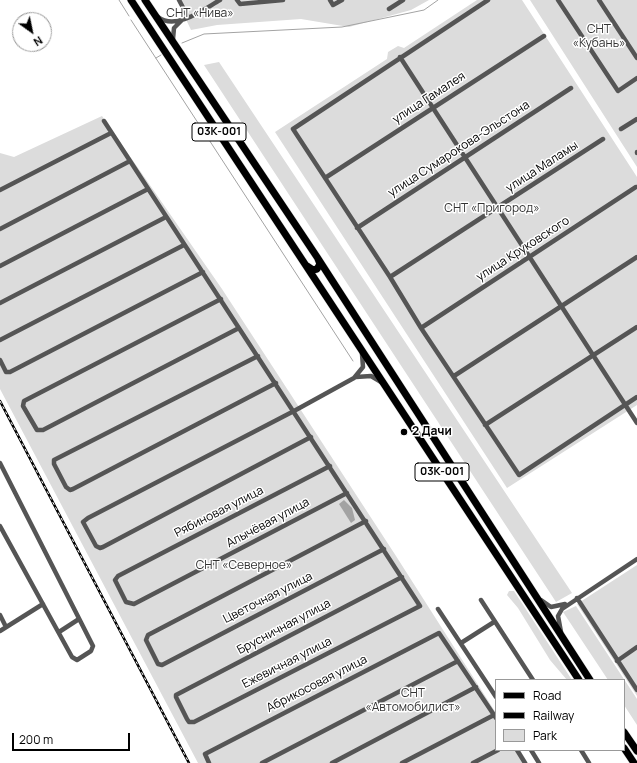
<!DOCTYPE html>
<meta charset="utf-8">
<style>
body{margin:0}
#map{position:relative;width:637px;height:763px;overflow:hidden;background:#fff;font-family:Manrope,sans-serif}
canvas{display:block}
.legend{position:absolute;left:495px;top:679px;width:130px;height:72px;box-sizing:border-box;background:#fff;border:1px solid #999;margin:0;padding:5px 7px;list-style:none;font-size:12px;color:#000}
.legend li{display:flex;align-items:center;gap:8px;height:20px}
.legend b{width:20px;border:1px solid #999}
.north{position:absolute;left:12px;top:12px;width:40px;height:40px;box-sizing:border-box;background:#fff;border:1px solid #999;border-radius:50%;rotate:147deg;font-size:11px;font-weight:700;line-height:16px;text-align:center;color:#000}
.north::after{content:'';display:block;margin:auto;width:14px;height:18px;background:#000;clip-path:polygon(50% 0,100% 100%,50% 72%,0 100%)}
.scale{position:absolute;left:12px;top:733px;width:118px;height:18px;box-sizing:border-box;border:2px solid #000;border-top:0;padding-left:5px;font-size:12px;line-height:14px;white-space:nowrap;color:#000;-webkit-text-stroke:3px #fff;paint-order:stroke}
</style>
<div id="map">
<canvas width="637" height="763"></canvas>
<ul class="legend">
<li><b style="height:5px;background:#000"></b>Road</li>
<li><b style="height:5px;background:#000"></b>Railway</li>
<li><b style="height:11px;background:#dcdcdc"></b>Park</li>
</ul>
<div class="north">N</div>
<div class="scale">200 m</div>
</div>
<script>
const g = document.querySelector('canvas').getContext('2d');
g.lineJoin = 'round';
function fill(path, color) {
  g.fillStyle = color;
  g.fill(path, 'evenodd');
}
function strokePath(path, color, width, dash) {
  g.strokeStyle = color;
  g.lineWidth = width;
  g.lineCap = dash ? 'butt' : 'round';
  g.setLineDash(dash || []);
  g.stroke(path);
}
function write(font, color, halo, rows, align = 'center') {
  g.font = font + ' Manrope,sans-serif';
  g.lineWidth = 3;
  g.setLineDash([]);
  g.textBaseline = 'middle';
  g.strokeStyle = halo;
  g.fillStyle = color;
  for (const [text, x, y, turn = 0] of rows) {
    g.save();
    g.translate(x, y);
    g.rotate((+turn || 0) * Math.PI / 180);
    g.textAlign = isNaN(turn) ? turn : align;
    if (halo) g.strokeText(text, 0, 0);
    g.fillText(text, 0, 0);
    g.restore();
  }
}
fill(new Path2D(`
 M 177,0 L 429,0 L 411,10 L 349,27 L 301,19 L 217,25 L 191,30 Z
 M 477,0 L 522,0 L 637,177 L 637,405 L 507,488 L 275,132 L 387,59 L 388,52 L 398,46 L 404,48 Z
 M 530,0 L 637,0 L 637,167 Z
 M 219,62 L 572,593 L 556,602 L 204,65 Z
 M 102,116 L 222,289 L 396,556 L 496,713 L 496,750 L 520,750 L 528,763 L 198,763 L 0,389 L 0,153 L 14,157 Z
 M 637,565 L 637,696 L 577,604 Z
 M 509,591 L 514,591 L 572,680 L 567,680 L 550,660 L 518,608 L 507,595 Z
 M 576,606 L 637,699 L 637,725 L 624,705 L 624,680 L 608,680 L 563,612 Z`), '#dcdcdc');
fill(new Path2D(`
 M 344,500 L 352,508 L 355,520 L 351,523 L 339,504 Z`), '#a3a3a3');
strokePath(new Path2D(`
 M 119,0 L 129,16
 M 131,20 L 353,361
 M 182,43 L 204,34 L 342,27 L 424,10 L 438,0
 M 156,58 L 161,55`), '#a3a3a3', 1);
const primary = new Path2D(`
 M 131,0 L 579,680
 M 145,0 L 317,257 L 590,680
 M 307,266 L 313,270 L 317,269 L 320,264 L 318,259
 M 624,732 L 637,751
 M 624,748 L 634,763`);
strokePath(primary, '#dbdbdb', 8);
strokePath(new Path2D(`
 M 179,0 L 188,17
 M 237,0 L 240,4 L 283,0
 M 330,0 L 333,5 L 342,0
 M 488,0 L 293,129 L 390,277 L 421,328 L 519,475 L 637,397
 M 558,0 L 618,91 L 637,78
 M 599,0 L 637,58
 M 389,9 L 403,0
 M 158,17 C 176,31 204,9 220,0
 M 173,39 L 174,28 L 182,20
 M 400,57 L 637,423
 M 104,121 L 420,606 L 194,722 L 189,722 L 187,719 L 176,697 L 176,695 L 402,577
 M 621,129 L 637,119
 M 637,153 L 637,152
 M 325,178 L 544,36
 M 0,190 L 111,133
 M 357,228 L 571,88
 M 0,229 L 130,161
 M 0,266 L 148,189
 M 390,277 L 603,139
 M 221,299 L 24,401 L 23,406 L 37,430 L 43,430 L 239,328
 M 0,303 L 166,217
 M 421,328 L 636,187
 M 0,340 L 184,245
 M 258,356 L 54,460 L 54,464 L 66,487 L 70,490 L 73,489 L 276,383
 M 0,360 L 6,372 L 10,372 L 203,272
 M 454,376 L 637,257
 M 356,377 L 371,376 L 381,382
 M 485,425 L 637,327
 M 311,437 L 103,547 L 100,548 L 96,546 L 83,522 L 88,518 L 294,411 L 354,378 L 363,367 L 362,354
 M 0,463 L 93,646 L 91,651 L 77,660 L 72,657 L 0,526
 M 330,466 L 118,576 L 115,580 L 126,602 L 134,604 L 347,493
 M 366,521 L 148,635 L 146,640 L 158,664 L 162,665 L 384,549
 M 577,598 L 637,690
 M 481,600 L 533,680
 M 541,600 L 551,607 L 565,604
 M 438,609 L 496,697
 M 0,615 L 6,627
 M 0,631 L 43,604
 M 59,632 L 79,619
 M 561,632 L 558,616 L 562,609 L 637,559
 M 461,643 L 494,622
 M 617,661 L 637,647
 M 517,750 L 525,763
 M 531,750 L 539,763
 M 581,750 L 589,763
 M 209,763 L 205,754 L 439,633 L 496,718
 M 262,763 L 458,661
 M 332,763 L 476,687
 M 402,763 L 494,715
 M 473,763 L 498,750`), '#555', 4.5);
strokePath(primary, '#000', 7);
const rail = new Path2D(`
 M 0,401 L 189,763`);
strokePath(rail, '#000', 2.5);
strokePath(rail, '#fff', 1, [3]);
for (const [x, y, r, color] of [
 [404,432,4,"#000"]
]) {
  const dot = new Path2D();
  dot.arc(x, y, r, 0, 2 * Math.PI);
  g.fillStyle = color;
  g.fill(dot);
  strokePath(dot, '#fff', 1.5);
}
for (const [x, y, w] of [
 [219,132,54],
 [442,472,54]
]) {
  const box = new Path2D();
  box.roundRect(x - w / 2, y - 9, w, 18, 3);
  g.fillStyle = '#fff';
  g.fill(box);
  strokePath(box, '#000', 1);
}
write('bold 11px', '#000', null, [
 ["03К-001",219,132],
 ["03К-001",442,472]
]);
write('12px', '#333', '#fff', [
 ["СНТ «Нива»",200,14],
 ["СНТ",599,30],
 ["«Кубань»",599,44],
 ["СНТ «Пригород»",492,209],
 ["СНТ «Северное»",244,566],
 ["СНТ",413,694],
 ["«Автомобилист»",413,708]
]);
write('12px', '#000', '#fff', [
 ["улица Гамалея",429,98,-33],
 ["улица Сумарокова-Эльстона",459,149,-33],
 ["улица Маламы",542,167,-33],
 ["улица Круковского",523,249,-33],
 ["Рябиновая улица",219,512,-27],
 ["Алычёвая улица",268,523,-28],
 ["Цветочная улица",268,598,-27],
 ["Брусничная улица",284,627,-28],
 ["Ежевичная улица",287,663,-27],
 ["Абрикосовая улица",317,684,-27]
]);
write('bold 12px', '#000', '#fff', [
 ["2 Дачи",412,432]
], 'left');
</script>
